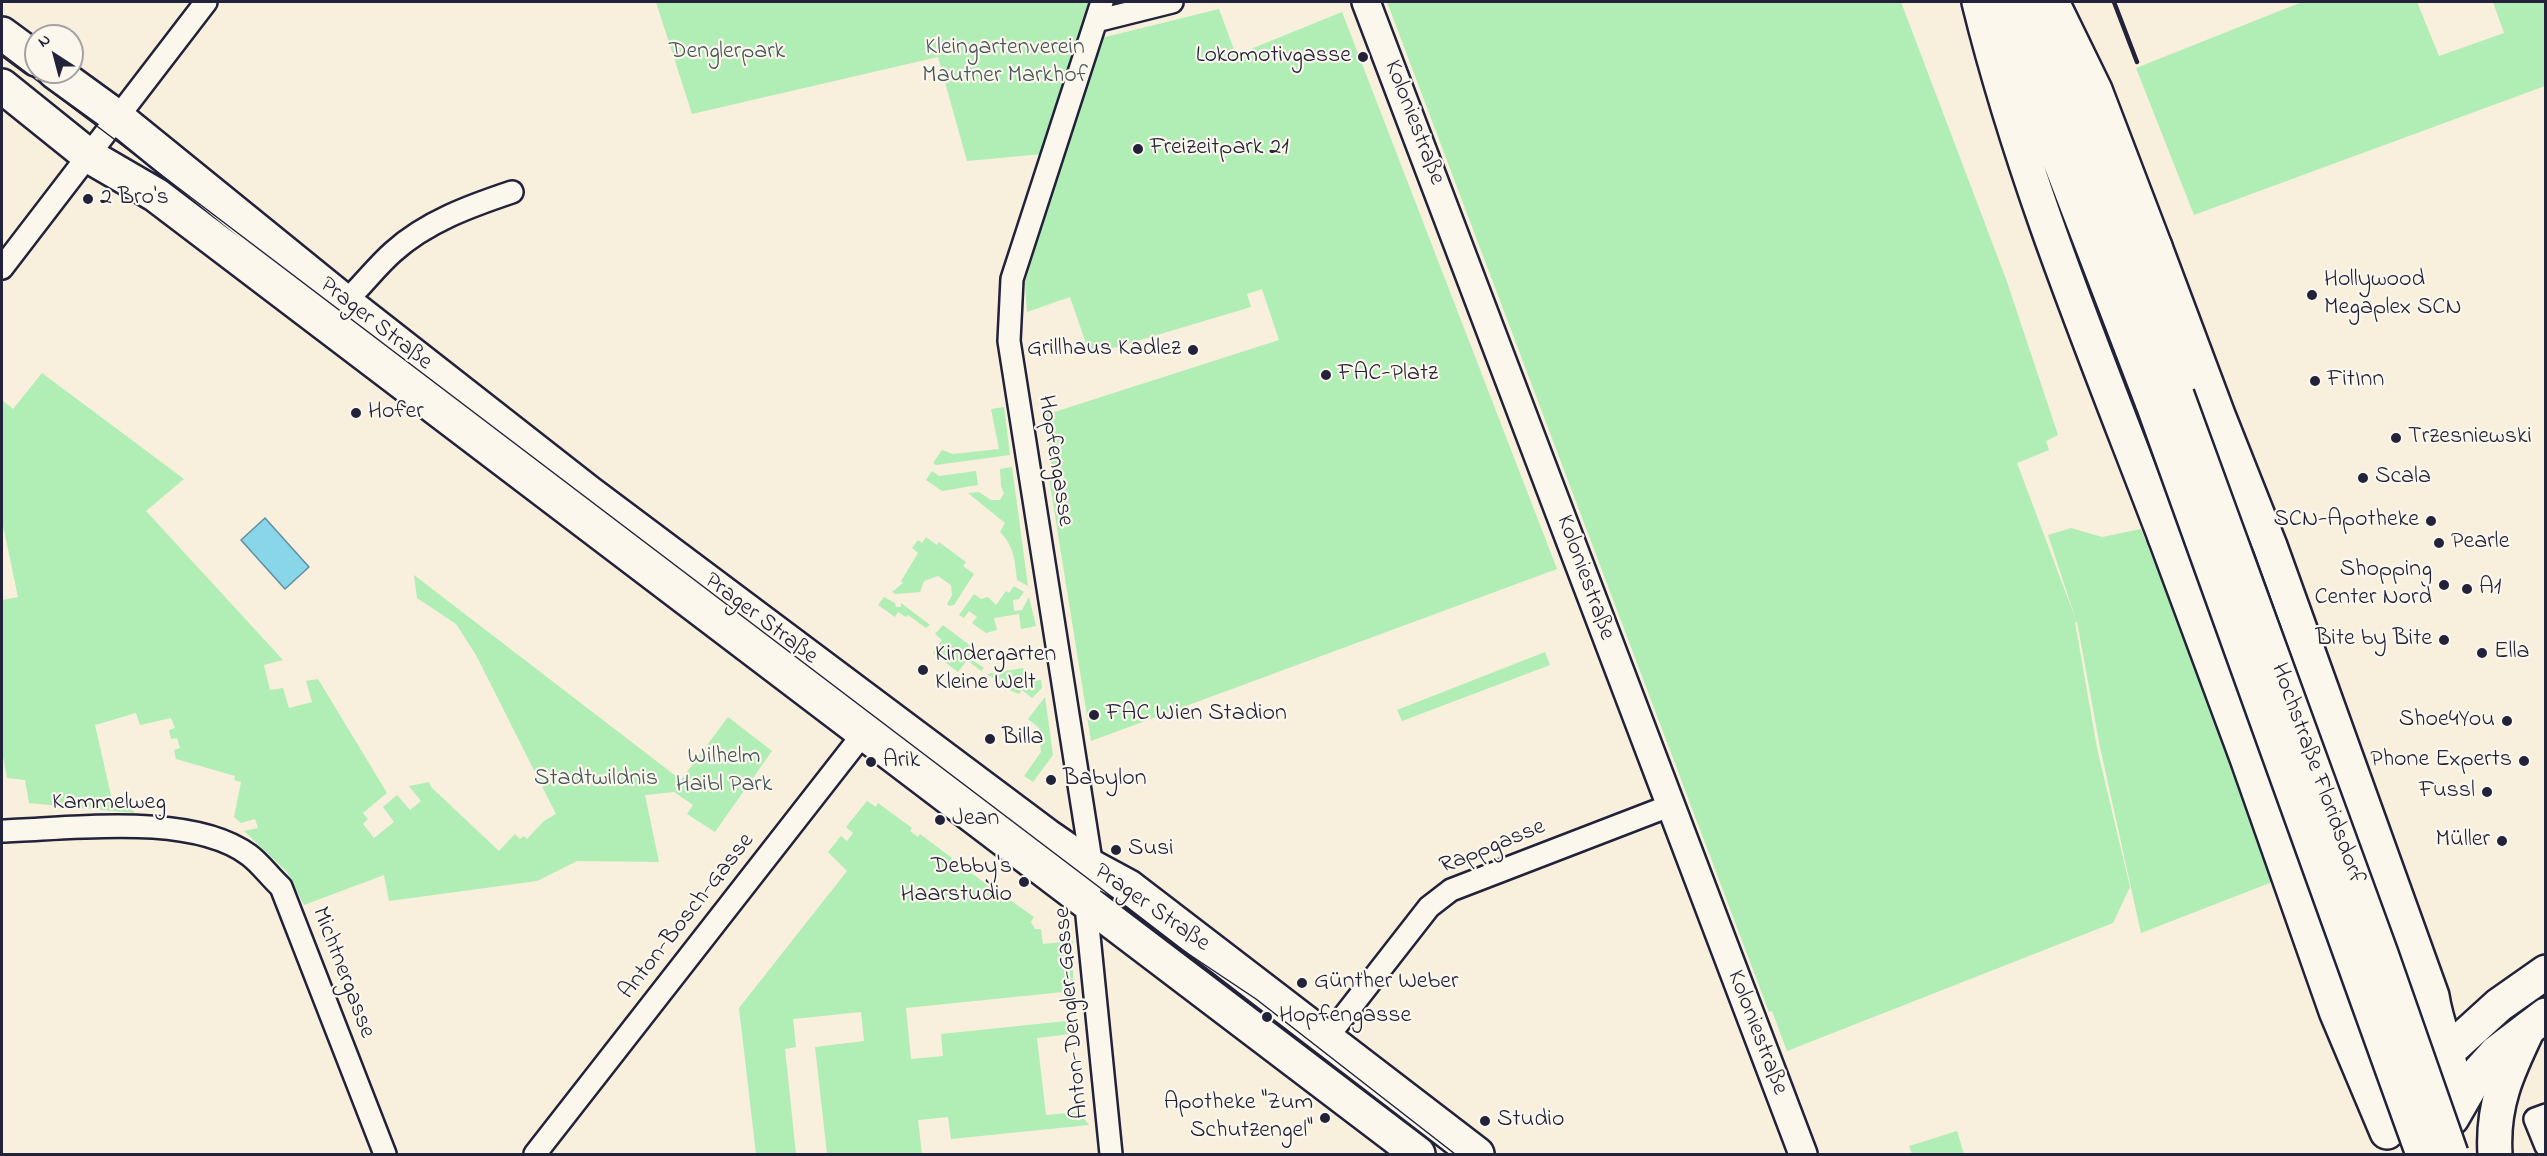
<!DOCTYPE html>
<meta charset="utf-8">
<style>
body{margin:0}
#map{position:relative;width:2547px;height:1156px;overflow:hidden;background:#f8efdc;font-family:"Indie Flower",sans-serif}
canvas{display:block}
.frame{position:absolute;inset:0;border:3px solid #22223b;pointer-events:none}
.north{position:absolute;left:24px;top:24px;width:60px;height:60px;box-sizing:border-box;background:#fbf7ec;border:2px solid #a4a2a5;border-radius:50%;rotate:324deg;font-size:16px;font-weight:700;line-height:24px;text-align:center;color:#22223b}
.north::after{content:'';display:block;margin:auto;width:21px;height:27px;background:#22223b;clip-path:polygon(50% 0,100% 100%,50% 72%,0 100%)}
</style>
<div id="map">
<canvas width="2547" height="1156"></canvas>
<div class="frame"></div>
<div class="north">N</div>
</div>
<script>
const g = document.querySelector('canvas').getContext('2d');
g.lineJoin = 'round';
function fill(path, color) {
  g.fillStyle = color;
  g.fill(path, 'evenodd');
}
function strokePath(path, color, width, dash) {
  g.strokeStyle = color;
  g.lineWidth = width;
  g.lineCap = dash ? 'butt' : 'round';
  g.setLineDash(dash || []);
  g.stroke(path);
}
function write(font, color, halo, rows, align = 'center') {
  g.font = font + ' "Indie Flower",sans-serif';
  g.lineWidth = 4.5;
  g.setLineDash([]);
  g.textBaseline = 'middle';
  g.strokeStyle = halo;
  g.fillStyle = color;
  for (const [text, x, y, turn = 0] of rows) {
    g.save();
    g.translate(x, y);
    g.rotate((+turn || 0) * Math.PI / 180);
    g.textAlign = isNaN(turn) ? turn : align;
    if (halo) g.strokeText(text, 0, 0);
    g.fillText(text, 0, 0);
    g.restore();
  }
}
fill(new Path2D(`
 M 656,2 L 1090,2 L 1043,154 L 967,161 L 938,57 L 692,114 Z
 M 1387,2 L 1901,2 L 2006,279 L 2058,435 L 2046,441 L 2049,450 L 2017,463 L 2076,620 L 2048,535 L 2071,528 L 2102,537 L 2141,529 L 2280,879 L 2141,933 L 2100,747 L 2077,622 L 2075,622 L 2097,748 L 2130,887 L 2113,923 L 1787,1051 L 1772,1011 L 1769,1012 Z
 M 2302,2 L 2417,2 L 2439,56 L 2504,33 L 2493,2 L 2545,2 L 2545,86 L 2194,215 L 2136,68 Z
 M 1219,9 L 1236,55 L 1342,12 L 1557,569 L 1091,741 L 1049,478 L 1053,476 L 1045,415 L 1279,340 L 1262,289 L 1247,294 L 1251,307 L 1090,355 L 1070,297 L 1027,312 L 1025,283 L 1097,39 Z
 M 42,373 L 184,479 L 146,511 L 283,660 L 264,665 L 270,690 L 283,688 L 289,708 L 312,702 L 306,681 L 318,679 L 387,793 L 363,813 L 368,819 L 363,824 L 374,838 L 394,822 L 383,807 L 397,795 L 410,810 L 421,801 L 409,786 L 429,782 L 431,787 L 499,851 L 515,834 L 520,839 L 524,836 L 527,839 L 544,821 L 556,814 L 476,655 L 456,624 L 417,598 L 414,575 L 681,780 L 728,717 L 772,751 L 715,832 L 687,814 L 693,805 L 674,792 L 645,795 L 659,862 L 577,861 L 537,881 L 389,901 L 384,875 L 304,905 L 287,872 L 244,831 L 258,828 L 255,819 L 241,823 L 234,817 L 241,782 L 234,780 L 235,776 L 176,759 L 174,750 L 180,748 L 177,738 L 171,739 L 169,730 L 175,728 L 171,718 L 140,725 L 136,713 L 95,725 L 112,800 L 131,798 L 134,813 L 29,803 L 25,780 L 7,778 L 2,751 L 2,600 L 18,597 L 2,521 L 2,400 L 13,409 Z
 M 1004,407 L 1010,455 L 936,465 L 933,463 L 942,450 L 953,454 L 999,449 L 991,409 Z
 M 1012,467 L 1028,586 L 1017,580 C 1015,561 1014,546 1000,532 L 1005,523 L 968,493 L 979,492 L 991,500 L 1000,500 L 1004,493 L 1001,486 L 1000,469 Z
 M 932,471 L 939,476 L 976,471 L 978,485 L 942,491 L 926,480 Z
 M 926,537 L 937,545 L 939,542 L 966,562 L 963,566 L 974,574 L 954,605 L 949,606 L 947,604 L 952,595 L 951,585 L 938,576 L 924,581 L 920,592 L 896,594 L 892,592 L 903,583 L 901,581 L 918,553 L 912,548 L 918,540 L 922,543 Z
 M 1014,586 L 1024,592 L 1019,599 L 1013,600 L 1014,611 L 1022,610 L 1029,597 L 1036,626 L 1021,629 L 1019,614 L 994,618 L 997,630 L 986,633 L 972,623 L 977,617 L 969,611 L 964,618 L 959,615 L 974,594 L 981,599 L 988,597 L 996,605 L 1006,591 L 1009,593 Z
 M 884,597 L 895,603 L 896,607 L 901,607 L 901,603 L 930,625 L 926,628 L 908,615 L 906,617 L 898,612 L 895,617 L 878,605 Z
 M 943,625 L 972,647 L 974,661 L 984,668 L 981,671 L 967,660 L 958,672 L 933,653 L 942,640 L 935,634 Z
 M 1545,652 L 1550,665 L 1402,721 L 1397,710 Z
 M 1023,668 L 1025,682 L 1041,680 L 1042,688 L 1032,698 L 1022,690 L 1019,694 L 1007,689 L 1005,692 L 1005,687 L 987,674 Z
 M 1045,697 L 1053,755 L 1033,782 L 1024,776 L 1041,752 L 1039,728 L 1028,719 Z
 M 867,801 L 876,807 L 878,803 L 912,828 L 910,831 L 918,837 L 920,834 L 952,858 L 949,863 L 959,869 L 962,866 L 993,889 L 990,893 L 999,899 L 1003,895 L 1034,917 L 1031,922 L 1035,929 L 1041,929 L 1043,944 L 1073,941 L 1073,991 L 906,1008 L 911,1059 L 943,1056 L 941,1034 L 1076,1020 L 1071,1034 L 1037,1038 L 1046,1115 L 1079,1112 L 1089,1125 L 951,1139 L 948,1117 L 918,1120 L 922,1154 L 827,1154 L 815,1047 L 864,1041 L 861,1012 L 793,1019 L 796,1047 L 785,1049 L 796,1154 L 756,1154 L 739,1008 L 847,871 L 828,852 L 841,836 L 847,841 L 853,833 L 846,827 Z
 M 1957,1131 L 1964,1154 L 1912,1154 L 1909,1146 Z`), '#b0eeb5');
const water = new Path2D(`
 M 265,518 L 309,567 L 285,589 L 241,540 Z`);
fill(water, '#89d6e8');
strokePath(water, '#608ea3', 1.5);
const minor = new Path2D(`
 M 1102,2 L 1012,279 L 1009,341 L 1092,867 L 1087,916 L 1111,1154
 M 1096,21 L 1172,2
 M 2,268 L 206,2
 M 345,302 C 362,286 376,267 393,252 C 426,222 470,206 512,192
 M 2,831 C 70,829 191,812 249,855 C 260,863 270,877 281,887 L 385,1154
 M 1326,1039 L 1429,907 L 1451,890 L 1669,806
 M 2546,1115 L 2535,1119 L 2546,1146
 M 535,1154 L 870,725`);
const tertiary = new Path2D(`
 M 1366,2 L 1803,1154`);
const primary = new Path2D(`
 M 2,34 L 36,59
 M 55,72 L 117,117 L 345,302 L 589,493 L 1047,836 L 1092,867 L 1129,887 L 1477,1154
 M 2,86 L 89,156 L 156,195 L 1418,1154
 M 2155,247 L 2218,415 L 2270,546 L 2432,996 C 2435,1016 2441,1032 2447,1051 C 2453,1073 2452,1096 2452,1118
 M 2165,537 L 2247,758 L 2336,1011 L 2387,1132
 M 2432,1066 L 2499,1005 L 2546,972
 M 2452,1118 L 2478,1073 L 2496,1053 L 2546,1015`);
const motorway = new Path2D(`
 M 1979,2 C 2024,185 2098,361 2165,537
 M 1999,2 L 2153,404
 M 2027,2 L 2177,395
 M 2052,2 L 2095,90 L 2155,247
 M 2425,1115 L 2447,1052
 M 2495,1154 C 2492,1105 2507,1073 2528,1029`);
strokePath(minor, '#22223b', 26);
strokePath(tertiary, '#22223b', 32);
strokePath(primary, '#22223b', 38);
strokePath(motorway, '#22223b', 38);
strokePath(minor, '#fbf7ec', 21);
strokePath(tertiary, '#fbf7ec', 27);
strokePath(primary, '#fbf7ec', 33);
strokePath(motorway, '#fbf7ec', 33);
strokePath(new Path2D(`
 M 2,54 L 1178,947 L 1256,999 L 1455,1154`), '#22223b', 1.5);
strokePath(new Path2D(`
 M 2114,2 L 2137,62`), '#22223b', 4.5);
const motorwayBridge = new Path2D(`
 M 2177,395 L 2381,954 L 2451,1154
 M 2153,404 L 2423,1154`);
strokePath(motorwayBridge, '#22223b', 38, []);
strokePath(motorwayBridge, '#fbf7ec', 33);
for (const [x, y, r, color] of [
 [1363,57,6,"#22223b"],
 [1138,149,6,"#22223b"],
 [88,199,6,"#22223b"],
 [2312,295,6,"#22223b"],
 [1193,350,6,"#22223b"],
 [1326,375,6,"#22223b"],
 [2315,381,6,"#22223b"],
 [356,413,6,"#22223b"],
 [2396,438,6,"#22223b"],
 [2363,478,6,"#22223b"],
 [2431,521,6,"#22223b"],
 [2439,543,6,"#22223b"],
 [2444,585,6,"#22223b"],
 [2467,589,6,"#22223b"],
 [2444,640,6,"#22223b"],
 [2482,653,6,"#22223b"],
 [923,670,6,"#22223b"],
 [1094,715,6,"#22223b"],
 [2507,721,6,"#22223b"],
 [990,739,6,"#22223b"],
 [2524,761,6,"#22223b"],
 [871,762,6,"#22223b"],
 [1051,780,6,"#22223b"],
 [2487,792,6,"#22223b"],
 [940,820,6,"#22223b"],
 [2502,841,6,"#22223b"],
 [1116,850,6,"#22223b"],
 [1024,882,6,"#22223b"],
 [1302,983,6,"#22223b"],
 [1267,1017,6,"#22223b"],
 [1325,1118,6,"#22223b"],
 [1485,1121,6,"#22223b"]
]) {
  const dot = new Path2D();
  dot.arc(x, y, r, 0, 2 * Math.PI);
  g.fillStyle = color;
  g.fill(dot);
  strokePath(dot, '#fbf7ec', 2);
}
write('24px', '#46555a', '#fbf7ec', [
 ["Kleingartenverein",1005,49],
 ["Mautner Markhof",1005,77],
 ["Denglerpark",727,53],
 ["Wilhelm",724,758],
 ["Haibl Park",724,786],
 ["Stadtwildnis",596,780]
]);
write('24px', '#22223b', '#fbf7ec', [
 ["Lokomotivgasse",1351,57,"right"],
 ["Freizeitpark 21",1150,149],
 ["2 Bro's",100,199],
 ["Hollywood",2324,281],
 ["Megaplex SCN",2324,309],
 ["Grillhaus Kadlez",1181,350,"right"],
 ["FAC-Platz",1338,375],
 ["FitInn",2327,381],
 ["Hofer",368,413],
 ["Trzesniewski",2408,438],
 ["Scala",2375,478],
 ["SCN-Apotheke",2419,521,"right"],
 ["Pearle",2451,543],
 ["Shopping",2432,571,"right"],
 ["Center Nord",2432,599,"right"],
 ["A1",2479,589],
 ["Bite by Bite",2432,640,"right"],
 ["Ella",2494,653],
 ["Kindergarten",935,656],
 ["Kleine Welt",935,684],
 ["FAC Wien Stadion",1106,715],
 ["Shoe4You",2495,721,"right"],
 ["Billa",1002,739],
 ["Phone Experts",2512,761,"right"],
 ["Arik",883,762],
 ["Babylon",1063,780],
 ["Fussl",2475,792,"right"],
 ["Jean",952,820],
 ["Müller",2490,841,"right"],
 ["Susi",1128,850],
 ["Debby's",1012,868,"right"],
 ["Haarstudio",1012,896,"right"],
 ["Günther Weber",1314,983],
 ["Hopfengasse",1279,1017],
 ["Apotheke \"Zum",1313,1104,"right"],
 ["Schutzengel\"",1313,1132,"right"],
 ["Studio",1497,1121]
], 'left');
write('24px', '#22223b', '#fbf7ec', [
 ["Koloniestraße",1413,123,69],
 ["Prager Straße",375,325,38],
 ["Hopfengasse",1054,461,81],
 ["Koloniestraße",1584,578,70],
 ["Prager Straße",760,620,37],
 ["Hochstraße Floridsdorf",2316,774,70],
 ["Kammelweg",109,804],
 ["Rappgasse",1493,848,-22],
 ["Prager Straße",1151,909,35],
 ["Anton-Bosch-Gasse",688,917,-52],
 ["Michtnergasse",342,973,69],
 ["Anton-Dengler-Gasse",1073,1013,-95],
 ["Koloniestraße",1756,1033,69]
]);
</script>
